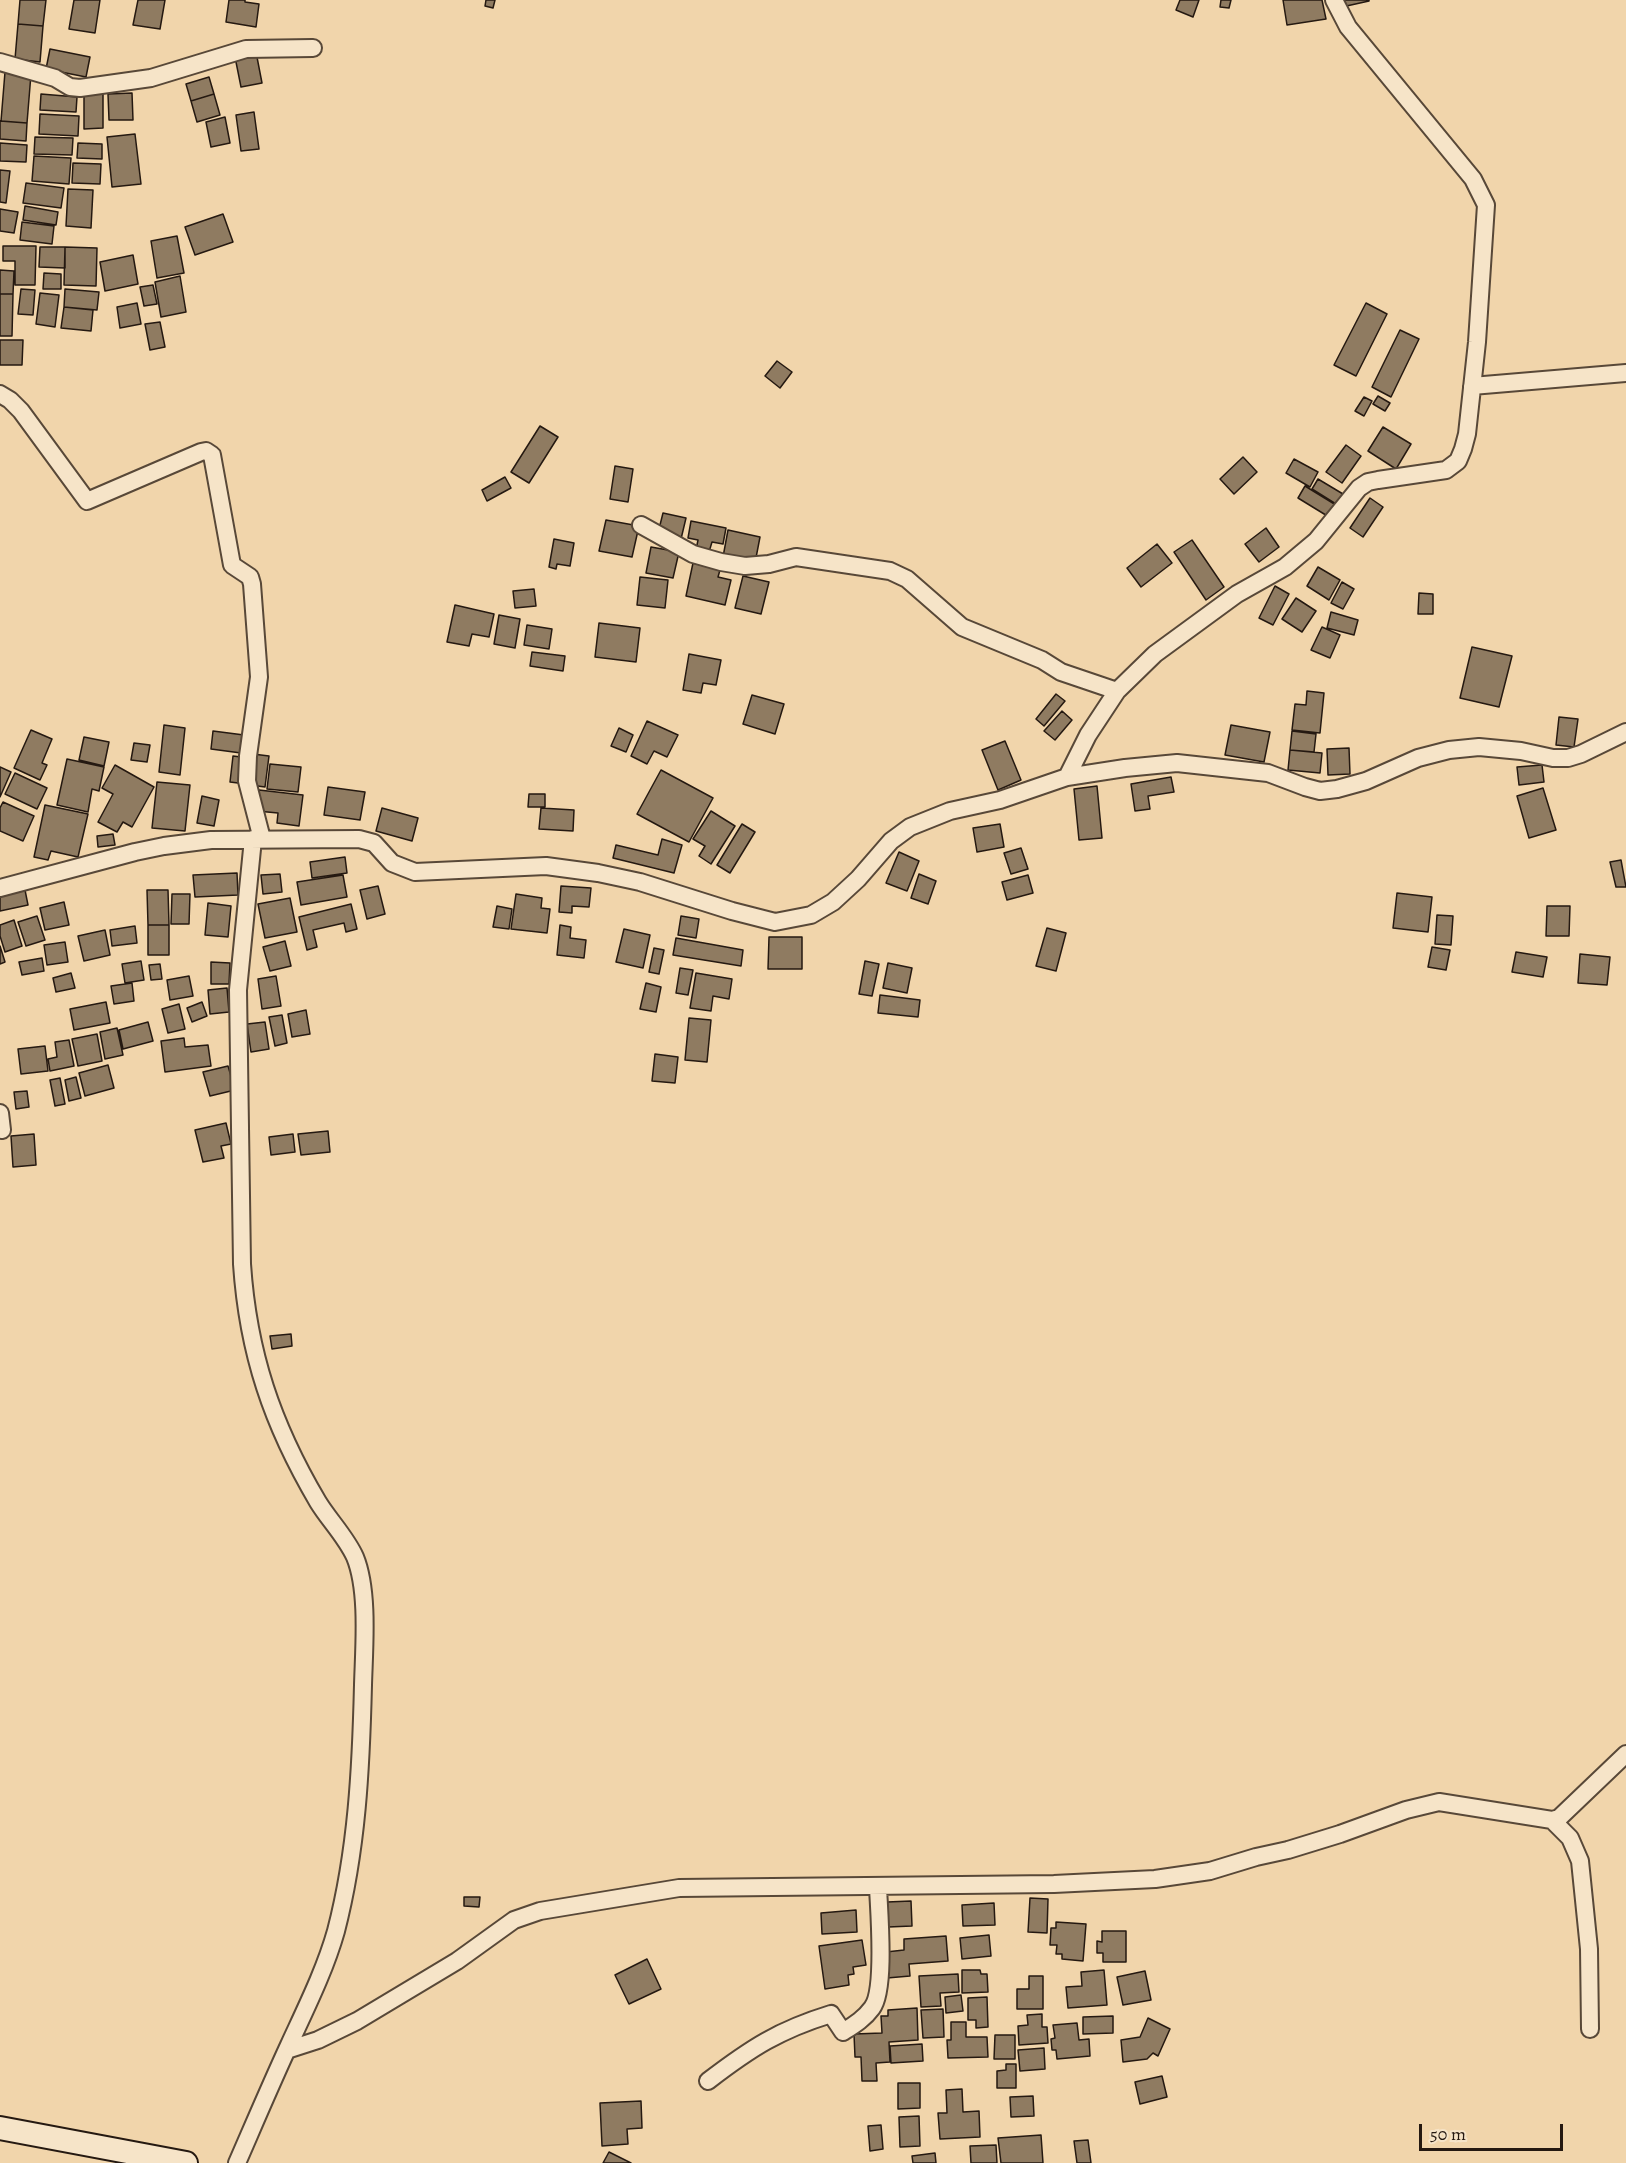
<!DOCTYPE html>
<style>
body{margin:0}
#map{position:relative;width:1626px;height:2163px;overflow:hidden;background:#f1d5ab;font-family:Alegreya,serif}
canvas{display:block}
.scale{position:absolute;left:1419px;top:2124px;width:144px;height:27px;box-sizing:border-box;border:3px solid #251911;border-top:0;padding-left:8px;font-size:18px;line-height:21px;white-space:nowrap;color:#251911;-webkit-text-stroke:4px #f6e4c8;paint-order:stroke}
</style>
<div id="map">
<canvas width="1626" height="2163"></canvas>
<div class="scale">50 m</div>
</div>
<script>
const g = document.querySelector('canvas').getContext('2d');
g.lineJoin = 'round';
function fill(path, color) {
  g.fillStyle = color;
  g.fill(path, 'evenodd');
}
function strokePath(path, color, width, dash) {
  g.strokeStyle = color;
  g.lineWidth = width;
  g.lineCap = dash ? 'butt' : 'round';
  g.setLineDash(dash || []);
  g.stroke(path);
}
const building = new Path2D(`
 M 20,0 L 46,0 L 43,26 L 18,24 Z
 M 74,0 L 100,0 L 95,33 L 69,29 Z
 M 138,0 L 165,0 L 160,29 L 133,25 Z
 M 229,0 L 245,0 L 245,2 L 259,4 L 256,27 L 226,22 Z
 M 486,0 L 495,0 L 493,8 L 485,6 Z
 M 1180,0 L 1199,0 L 1193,17 L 1176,10 Z
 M 1221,0 L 1231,0 L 1229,8 L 1220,7 Z
 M 1283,0 L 1322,0 L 1326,19 L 1287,25 Z
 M 1340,0 L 1369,0 L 1369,1 L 1342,7 Z
 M 18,24 L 43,26 L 40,62 L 15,59 Z
 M 50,49 L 90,57 L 86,77 L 46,69 Z
 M 256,52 L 262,83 L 241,87 L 235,57 Z
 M 5,72 L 31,74 L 27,123 L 1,121 Z
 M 209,77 L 214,94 L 191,101 L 186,84 Z
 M 84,93 L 103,93 L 103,128 L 84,129 Z
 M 132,93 L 133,120 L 109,120 L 108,94 Z
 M 41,94 L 77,97 L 76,112 L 40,110 Z
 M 214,94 L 220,115 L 197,122 L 191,101 Z
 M 254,112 L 259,149 L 241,151 L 236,115 Z
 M 40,114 L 79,116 L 78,136 L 39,134 Z
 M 225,117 L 230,143 L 211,147 L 206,122 Z
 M 0,121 L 27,123 L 26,141 L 0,139 Z
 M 135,134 L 141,184 L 112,187 L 107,137 Z
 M 35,137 L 73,138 L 72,155 L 34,154 Z
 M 0,143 L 27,145 L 26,162 L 0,161 Z
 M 78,143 L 102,144 L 102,159 L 77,158 Z
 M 34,156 L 71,158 L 69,184 L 32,181 Z
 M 73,163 L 101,164 L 100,184 L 72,183 Z
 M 0,170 L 10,171 L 6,203 L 0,202 Z
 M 26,183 L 64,188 L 61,208 L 23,203 Z
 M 68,189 L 93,190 L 91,228 L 66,226 Z
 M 25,206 L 58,212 L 56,225 L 23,220 Z
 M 0,209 L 18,212 L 14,233 L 0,231 Z
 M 223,214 L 233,242 L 195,255 L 185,227 Z
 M 22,222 L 54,226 L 52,244 L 20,240 Z
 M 177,236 L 184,273 L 157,278 L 151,241 Z
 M 3,246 L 36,246 L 35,285 L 15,285 L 15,261 L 3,261 Z
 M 40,247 L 65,247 L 65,268 L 39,267 Z
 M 65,247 L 97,248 L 96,286 L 64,285 Z
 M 133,255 L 138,284 L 105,291 L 100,262 Z
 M 0,270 L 14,271 L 13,294 L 0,294 Z
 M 44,273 L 61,274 L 61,289 L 43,289 Z
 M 180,276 L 186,312 L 161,317 L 155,282 Z
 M 153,285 L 157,304 L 144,306 L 140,287 Z
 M 21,289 L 35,290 L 33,315 L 18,314 Z
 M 65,289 L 99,292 L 97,310 L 64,307 Z
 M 40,293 L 59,295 L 55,327 L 36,324 Z
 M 0,294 L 13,294 L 12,336 L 0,336 Z
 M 137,303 L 141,324 L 120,328 L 117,307 Z
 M 1366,303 L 1387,314 L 1356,376 L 1334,365 Z
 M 64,307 L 93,310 L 91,331 L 61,328 Z
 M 160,322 L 165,347 L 150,350 L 145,324 Z
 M 1400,330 L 1419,339 L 1391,397 L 1372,387 Z
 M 0,340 L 23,340 L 22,365 L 0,365 Z
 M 777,361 L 792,372 L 780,388 L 765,376 Z
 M 1378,396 L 1390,403 L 1385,411 L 1373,404 Z
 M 1364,397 L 1372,401 L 1364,416 L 1355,411 Z
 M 540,426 L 558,437 L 529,483 L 511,472 Z
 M 1383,427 L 1411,444 L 1396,469 L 1368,451 Z
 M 1346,445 L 1361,456 L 1342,483 L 1326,472 Z
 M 1243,457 L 1257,472 L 1234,494 L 1220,479 Z
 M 1294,459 L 1318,472 L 1310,487 L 1286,473 Z
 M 615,466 L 633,469 L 628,502 L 610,499 Z
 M 505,477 L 511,488 L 487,501 L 482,490 Z
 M 1318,479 L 1343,494 L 1336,504 L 1312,489 Z
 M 1305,486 L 1336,505 L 1329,517 L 1298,498 Z
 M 1370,498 L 1383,507 L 1363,537 L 1350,528 Z
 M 663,513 L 686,518 L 681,539 L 658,533 Z
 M 606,520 L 639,526 L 632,557 L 599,551 Z
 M 691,521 L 726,528 L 723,544 L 712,542 L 709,552 L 696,550 L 698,540 L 688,538 Z
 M 1266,528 L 1279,547 L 1259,562 L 1245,544 Z
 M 728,530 L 760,537 L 755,563 L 723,557 Z
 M 554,539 L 574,543 L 570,566 L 557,564 L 556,569 L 549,567 Z
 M 1192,540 L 1224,587 L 1206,600 L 1174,552 Z
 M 1157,544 L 1172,563 L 1141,587 L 1127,568 Z
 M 651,547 L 679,552 L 673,578 L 646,573 Z
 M 693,563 L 720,570 L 718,577 L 731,580 L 725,605 L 686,596 Z
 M 1318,567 L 1340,580 L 1329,600 L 1307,586 Z
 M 743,576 L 769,582 L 761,614 L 735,608 Z
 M 640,577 L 668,580 L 665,608 L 637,605 Z
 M 1342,582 L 1354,589 L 1343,609 L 1331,603 Z
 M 1275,586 L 1289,594 L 1273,625 L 1259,618 Z
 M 534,589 L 536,606 L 515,608 L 513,591 Z
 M 1419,593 L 1433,594 L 1433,614 L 1418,614 Z
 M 1296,598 L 1316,611 L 1302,632 L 1282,619 Z
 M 455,605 L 494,614 L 489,637 L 472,634 L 469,646 L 447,642 Z
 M 1331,612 L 1358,620 L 1354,635 L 1327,628 Z
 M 499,615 L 520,619 L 515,648 L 494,644 Z
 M 599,623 L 640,628 L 636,662 L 595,657 Z
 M 527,625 L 552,629 L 549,649 L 524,645 Z
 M 1322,627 L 1340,635 L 1330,658 L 1311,650 Z
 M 1472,647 L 1512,656 L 1499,707 L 1460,698 Z
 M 532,652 L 565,656 L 563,671 L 530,666 Z
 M 689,654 L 721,660 L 716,685 L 703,683 L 701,693 L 683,690 Z
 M 1307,691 L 1324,693 L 1320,733 L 1292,730 L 1295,704 L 1306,705 Z
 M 1056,694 L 1065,701 L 1044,726 L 1036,719 Z
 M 752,695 L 784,704 L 775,734 L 743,724 Z
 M 1062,711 L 1072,720 L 1055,740 L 1044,731 Z
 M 1559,717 L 1578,719 L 1574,747 L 1556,745 Z
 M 647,721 L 678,735 L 667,757 L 654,751 L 647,764 L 631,756 Z
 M 164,725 L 185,728 L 180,775 L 159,772 Z
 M 1231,725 L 1270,732 L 1264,762 L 1225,755 Z
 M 619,728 L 633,735 L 626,752 L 611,746 Z
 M 31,730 L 52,739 L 42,763 L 47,765 L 40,780 L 14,768 Z
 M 213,731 L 244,735 L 241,753 L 211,749 Z
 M 1292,731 L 1316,734 L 1314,752 L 1290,750 Z
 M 84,737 L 109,742 L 104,766 L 79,760 Z
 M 1005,741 L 1021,780 L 998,790 L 982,750 Z
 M 134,743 L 150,745 L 147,762 L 131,760 Z
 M 1349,748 L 1350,774 L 1328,775 L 1327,749 Z
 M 1290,750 L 1322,753 L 1320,773 L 1288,770 Z
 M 253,754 L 269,756 L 265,787 L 250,785 Z
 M 233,756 L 241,757 L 238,783 L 230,782 Z
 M 67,759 L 104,767 L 99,791 L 92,789 L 88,812 L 57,805 Z
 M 270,764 L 301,767 L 298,792 L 267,789 Z
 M 115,765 L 154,787 L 132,827 L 123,822 L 117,832 L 98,822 L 113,794 L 102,788 Z
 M 1542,765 L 1544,782 L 1519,785 L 1517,767 Z
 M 0,767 L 11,772 L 0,797 Z
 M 661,770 L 713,798 L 689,842 L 637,814 Z
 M 15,773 L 47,788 L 37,809 L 5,794 Z
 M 1171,777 L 1174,792 L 1148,796 L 1150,809 L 1135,811 L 1131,784 Z
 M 157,782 L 190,785 L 185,831 L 152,828 Z
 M 1097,786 L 1102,838 L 1079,840 L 1074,789 Z
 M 328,787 L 365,792 L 360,820 L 324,815 Z
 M 1543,788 L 1556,830 L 1529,838 L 1517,796 Z
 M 259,790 L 303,795 L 299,826 L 277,823 L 278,813 L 257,811 Z
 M 529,794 L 545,794 L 545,807 L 528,807 Z
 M 202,796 L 219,800 L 214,826 L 197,823 Z
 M 3,802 L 34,816 L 23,841 L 0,831 L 0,808 Z
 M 45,805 L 88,814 L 78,857 L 51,851 L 48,860 L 34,857 Z
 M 382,808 L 418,818 L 412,841 L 376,831 Z
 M 541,808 L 574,810 L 573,831 L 539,829 Z
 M 711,811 L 735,826 L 711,864 L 699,856 L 705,846 L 693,839 Z
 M 742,824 L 755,832 L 730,873 L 717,865 Z
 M 1000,824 L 1004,847 L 977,852 L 973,828 Z
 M 113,834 L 115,845 L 98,847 L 97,836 Z
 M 662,839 L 682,845 L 674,873 L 613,858 L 616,845 L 658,855 Z
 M 1021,848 L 1028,869 L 1011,874 L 1004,853 Z
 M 899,852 L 919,861 L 907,891 L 886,883 Z
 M 345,857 L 347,873 L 312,878 L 310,862 Z
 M 1621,860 L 1626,887 L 1616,887 L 1610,862 Z
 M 237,873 L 238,895 L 195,897 L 193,875 Z
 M 280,874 L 282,892 L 263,894 L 261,875 Z
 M 919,874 L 936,881 L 928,904 L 911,898 Z
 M 343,875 L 347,897 L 301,905 L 297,882 Z
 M 1028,875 L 1033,893 L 1007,900 L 1002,882 Z
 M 378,886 L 385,914 L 367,919 L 360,890 Z
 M 561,886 L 591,888 L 589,907 L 572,906 L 572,913 L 559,912 Z
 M 25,890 L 28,905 L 0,911 L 0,896 Z
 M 147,890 L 168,890 L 169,925 L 148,925 Z
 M 1397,893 L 1432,897 L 1428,932 L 1393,928 Z
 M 172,894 L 190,894 L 189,924 L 171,924 Z
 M 516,894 L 542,898 L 541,908 L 550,909 L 547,933 L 511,929 Z
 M 290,898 L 297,932 L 265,938 L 258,904 Z
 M 64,902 L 69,925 L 45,930 L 40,908 Z
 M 208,903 L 231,906 L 228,937 L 205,935 Z
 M 351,904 L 357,929 L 346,932 L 344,923 L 313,930 L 317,947 L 307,950 L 299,917 Z
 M 497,906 L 512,909 L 509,929 L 493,927 Z
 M 1547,906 L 1570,906 L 1569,936 L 1546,936 Z
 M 1437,915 L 1453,916 L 1451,945 L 1435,944 Z
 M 37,916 L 45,940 L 26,946 L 18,922 Z
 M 681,916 L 699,919 L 696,938 L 678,935 Z
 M 14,920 L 22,946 L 5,952 L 0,936 L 0,925 Z
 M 148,925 L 169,925 L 169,955 L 148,955 Z
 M 560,925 L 571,927 L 570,938 L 586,940 L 584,958 L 557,955 Z
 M 135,926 L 137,943 L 112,946 L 110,930 Z
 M 1047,928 L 1066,933 L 1056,971 L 1036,966 Z
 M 624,929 L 650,935 L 643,968 L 616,962 Z
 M 105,930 L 110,955 L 84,961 L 78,936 Z
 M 769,937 L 802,937 L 802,969 L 768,969 Z
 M 676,938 L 743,950 L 741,966 L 673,955 Z
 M 285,941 L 291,966 L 270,971 L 263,947 Z
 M 65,942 L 68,962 L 47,965 L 44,945 Z
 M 0,946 L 5,962 L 0,964 Z
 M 1432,947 L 1450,950 L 1446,970 L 1428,967 Z
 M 654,948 L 664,950 L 659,974 L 649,972 Z
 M 1516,952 L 1547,957 L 1543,977 L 1512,972 Z
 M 1580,954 L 1610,957 L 1607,985 L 1578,983 Z
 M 42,958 L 44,971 L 22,975 L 19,962 Z
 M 141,961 L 144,980 L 125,983 L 122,964 Z
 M 865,961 L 879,964 L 872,996 L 859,994 Z
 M 211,962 L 230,963 L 229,984 L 211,984 Z
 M 888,963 L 912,968 L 907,993 L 883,988 Z
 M 160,964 L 162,979 L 151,980 L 149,965 Z
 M 680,968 L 693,970 L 688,995 L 676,993 Z
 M 71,973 L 75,988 L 56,992 L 53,978 Z
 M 696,973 L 732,979 L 729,999 L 713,996 L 711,1011 L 690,1008 Z
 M 189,976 L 193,996 L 170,1000 L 167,980 Z
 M 276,976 L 281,1006 L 262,1009 L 258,979 Z
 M 132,983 L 134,1001 L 114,1004 L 111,986 Z
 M 646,983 L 661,987 L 656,1012 L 640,1009 Z
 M 227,988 L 229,1012 L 210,1014 L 208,990 Z
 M 880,995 L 920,1000 L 918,1017 L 878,1013 Z
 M 106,1002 L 110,1023 L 74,1030 L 70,1009 Z
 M 202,1002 L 207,1016 L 192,1022 L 187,1008 Z
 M 179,1004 L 185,1029 L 168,1033 L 162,1009 Z
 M 306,1010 L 310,1034 L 292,1037 L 288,1014 Z
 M 282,1015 L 287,1043 L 275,1046 L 269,1017 Z
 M 689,1018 L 711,1020 L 707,1062 L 685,1060 Z
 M 148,1022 L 153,1041 L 123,1049 L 119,1030 Z
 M 265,1022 L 269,1049 L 251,1052 L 247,1024 Z
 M 117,1028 L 123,1055 L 105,1059 L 100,1032 Z
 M 97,1034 L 102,1061 L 78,1066 L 72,1039 Z
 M 184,1038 L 185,1047 L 208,1045 L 211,1066 L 165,1072 L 161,1041 Z
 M 69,1040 L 74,1066 L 50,1071 L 48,1059 L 57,1057 L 55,1042 Z
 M 45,1046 L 48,1071 L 21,1074 L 18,1049 Z
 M 655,1054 L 678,1057 L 675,1083 L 652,1081 Z
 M 108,1065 L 114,1088 L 85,1096 L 79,1073 Z
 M 228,1066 L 235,1090 L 210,1096 L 203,1072 Z
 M 76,1077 L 81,1098 L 69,1101 L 65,1080 Z
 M 60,1078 L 65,1104 L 55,1106 L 50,1080 Z
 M 27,1091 L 29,1107 L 16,1109 L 14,1092 Z
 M 226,1123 L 231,1144 L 221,1146 L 224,1158 L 203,1162 L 195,1130 Z
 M 328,1131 L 330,1152 L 301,1155 L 298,1134 Z
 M 34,1134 L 36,1165 L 13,1167 L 11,1136 Z
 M 293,1134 L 295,1152 L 271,1155 L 269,1137 Z
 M 291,1334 L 292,1346 L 272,1349 L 270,1336 Z
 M 464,1897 L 480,1897 L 479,1907 L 464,1906 Z
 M 1030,1898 L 1048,1899 L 1047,1933 L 1028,1932 Z
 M 911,1901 L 912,1926 L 888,1927 L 887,1902 Z
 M 994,1903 L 995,1925 L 963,1926 L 962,1905 Z
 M 856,1910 L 857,1932 L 822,1934 L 821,1913 Z
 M 1056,1922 L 1086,1924 L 1083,1961 L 1062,1959 L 1062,1954 L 1056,1954 L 1057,1945 L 1050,1945 L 1051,1928 L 1056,1928 Z
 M 1102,1931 L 1126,1931 L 1126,1962 L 1103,1962 L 1103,1953 L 1097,1953 L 1097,1941 L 1102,1942 Z
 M 989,1935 L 991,1956 L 962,1959 L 960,1938 Z
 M 946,1936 L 948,1961 L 909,1964 L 910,1976 L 887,1978 L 886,1952 L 904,1950 L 904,1939 Z
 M 862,1940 L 866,1965 L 853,1967 L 854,1974 L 848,1975 L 849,1985 L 825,1989 L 819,1946 Z
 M 647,1959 L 661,1989 L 629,2004 L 615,1975 Z
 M 962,1970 L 980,1970 L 981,1974 L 987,1974 L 988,1992 L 962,1993 Z
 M 1104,1970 L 1107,2005 L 1068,2008 L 1066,1987 L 1082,1986 L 1081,1972 Z
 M 1145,1971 L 1151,2000 L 1123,2005 L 1117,1977 Z
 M 958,1974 L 959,1992 L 940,1993 L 941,2006 L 921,2007 L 919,1976 Z
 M 1029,1976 L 1043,1976 L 1043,2009 L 1017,2009 L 1017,1989 L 1029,1989 Z
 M 961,1995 L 963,2011 L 946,2013 L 945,1997 Z
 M 987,1997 L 988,2027 L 976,2028 L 976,2020 L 968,2020 L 968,1998 Z
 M 917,2008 L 918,2040 L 889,2042 L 890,2062 L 876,2063 L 877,2081 L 862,2081 L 861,2057 L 855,2057 L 854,2034 L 882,2033 L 881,2016 L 888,2016 L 888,2010 Z
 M 943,2009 L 944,2037 L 923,2038 L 921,2010 Z
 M 1042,2014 L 1042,2027 L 1047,2027 L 1048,2043 L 1019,2045 L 1018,2026 L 1028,2025 L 1027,2015 Z
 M 1113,2016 L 1113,2033 L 1083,2034 L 1083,2017 Z
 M 1148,2018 L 1170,2029 L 1158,2056 L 1153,2053 L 1147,2059 L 1123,2062 L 1121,2040 L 1140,2037 Z
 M 951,2022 L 966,2022 L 966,2037 L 987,2037 L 988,2057 L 948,2058 L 947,2040 L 951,2040 Z
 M 1077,2023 L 1079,2040 L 1089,2039 L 1090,2056 L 1057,2059 L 1056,2050 L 1052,2050 L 1051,2039 L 1055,2038 L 1053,2025 Z
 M 995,2035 L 1015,2035 L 1015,2059 L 994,2059 Z
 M 922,2044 L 923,2061 L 891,2063 L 890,2046 Z
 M 1044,2048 L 1045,2069 L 1020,2071 L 1018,2050 Z
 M 1006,2064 L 1016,2064 L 1016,2088 L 997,2088 L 997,2071 L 1006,2070 Z
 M 1162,2076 L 1167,2097 L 1140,2104 L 1135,2082 Z
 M 898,2083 L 920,2083 L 920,2108 L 898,2109 Z
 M 962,2089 L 963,2112 L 979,2111 L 980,2137 L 940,2139 L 938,2113 L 947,2113 L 946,2090 Z
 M 1033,2096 L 1034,2116 L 1011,2117 L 1010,2097 Z
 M 641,2101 L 642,2128 L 627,2129 L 628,2144 L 602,2146 L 600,2103 Z
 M 919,2116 L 920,2146 L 900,2147 L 899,2117 Z
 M 881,2125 L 883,2149 L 870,2151 L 868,2126 Z
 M 1041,2135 L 1043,2163 L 1001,2163 L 998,2138 Z
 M 1088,2140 L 1091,2163 L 1077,2163 L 1074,2141 Z
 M 996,2145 L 997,2163 L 971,2163 L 970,2146 Z
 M 609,2152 L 631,2163 L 603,2163 Z
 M 935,2153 L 936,2163 L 913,2163 L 912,2156 Z`);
fill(building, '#8f7b61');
strokePath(building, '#251911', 1.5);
const street = new Path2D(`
 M 0,62 L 55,78 L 70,87 L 80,88 L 151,78 L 246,49 L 313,48
 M 1472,386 L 1626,373
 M 0,394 L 10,400 L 21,411 L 87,501 L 201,452 L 206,451 L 212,455 L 232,565 L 250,577 L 252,584 L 259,677 L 248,756 L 247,781 L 262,839
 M 641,525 L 693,554 L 721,562 L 745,566 L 769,564 L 796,557 L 890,571 L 907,579 L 962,627 L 1042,660 L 1061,672 L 1117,691
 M 1067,777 L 1088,735 L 1117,691 L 1155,654 L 1237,594 L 1285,567 L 1316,541 L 1359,488 L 1368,482 L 1378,480 L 1446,470 L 1458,461 L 1463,449 L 1467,434 L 1477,342 L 1486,205 L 1473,179 L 1348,27 L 1334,0
 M 0,888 L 135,852 L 164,846 L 211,840 L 359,839 L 374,843 L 392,863 L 415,872 L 546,866 L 598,873 L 640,882 L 732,911 L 775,922 L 811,915 L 833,902 L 858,879 L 891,841 L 910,827 L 950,811 L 1000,800 L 1067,777 L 1125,768 L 1177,763 L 1268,773 L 1305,787 L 1320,791 L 1337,789 L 1366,781 L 1418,758 L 1449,750 L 1479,747 L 1521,751 L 1553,758 L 1568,758 L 1581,754 L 1626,732
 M 0,1113 L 2,1130
 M 1552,1820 L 1570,1838 L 1580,1861 L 1589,1949 L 1590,2029
 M 287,2050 L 318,2040 L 357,2021 L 457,1961 L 514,1920 L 540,1911 L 679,1888 L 1054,1884 L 1155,1879 L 1210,1871 L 1256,1857 L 1288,1850 L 1340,1834 L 1406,1810 L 1439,1802 L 1552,1820 L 1559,1818 L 1626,1754
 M 708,2081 C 751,2048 779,2030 831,2014 L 843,2032 C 854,2025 864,2019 872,2008 C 886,1990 879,1912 878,1887
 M 237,2163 C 254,2124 271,2084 289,2045 C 306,2008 325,1970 336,1931 C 357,1850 361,1768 363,1685 C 364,1648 369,1591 355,1557 C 346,1537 329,1520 318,1502 C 272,1424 248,1353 242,1264 L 238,990 L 253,839`);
const secondary = new Path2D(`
 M 0,2128 L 186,2163`);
strokePath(street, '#584838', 20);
strokePath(secondary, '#251911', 26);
strokePath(street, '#f6e4c8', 16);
strokePath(secondary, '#f6e4c8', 22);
</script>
